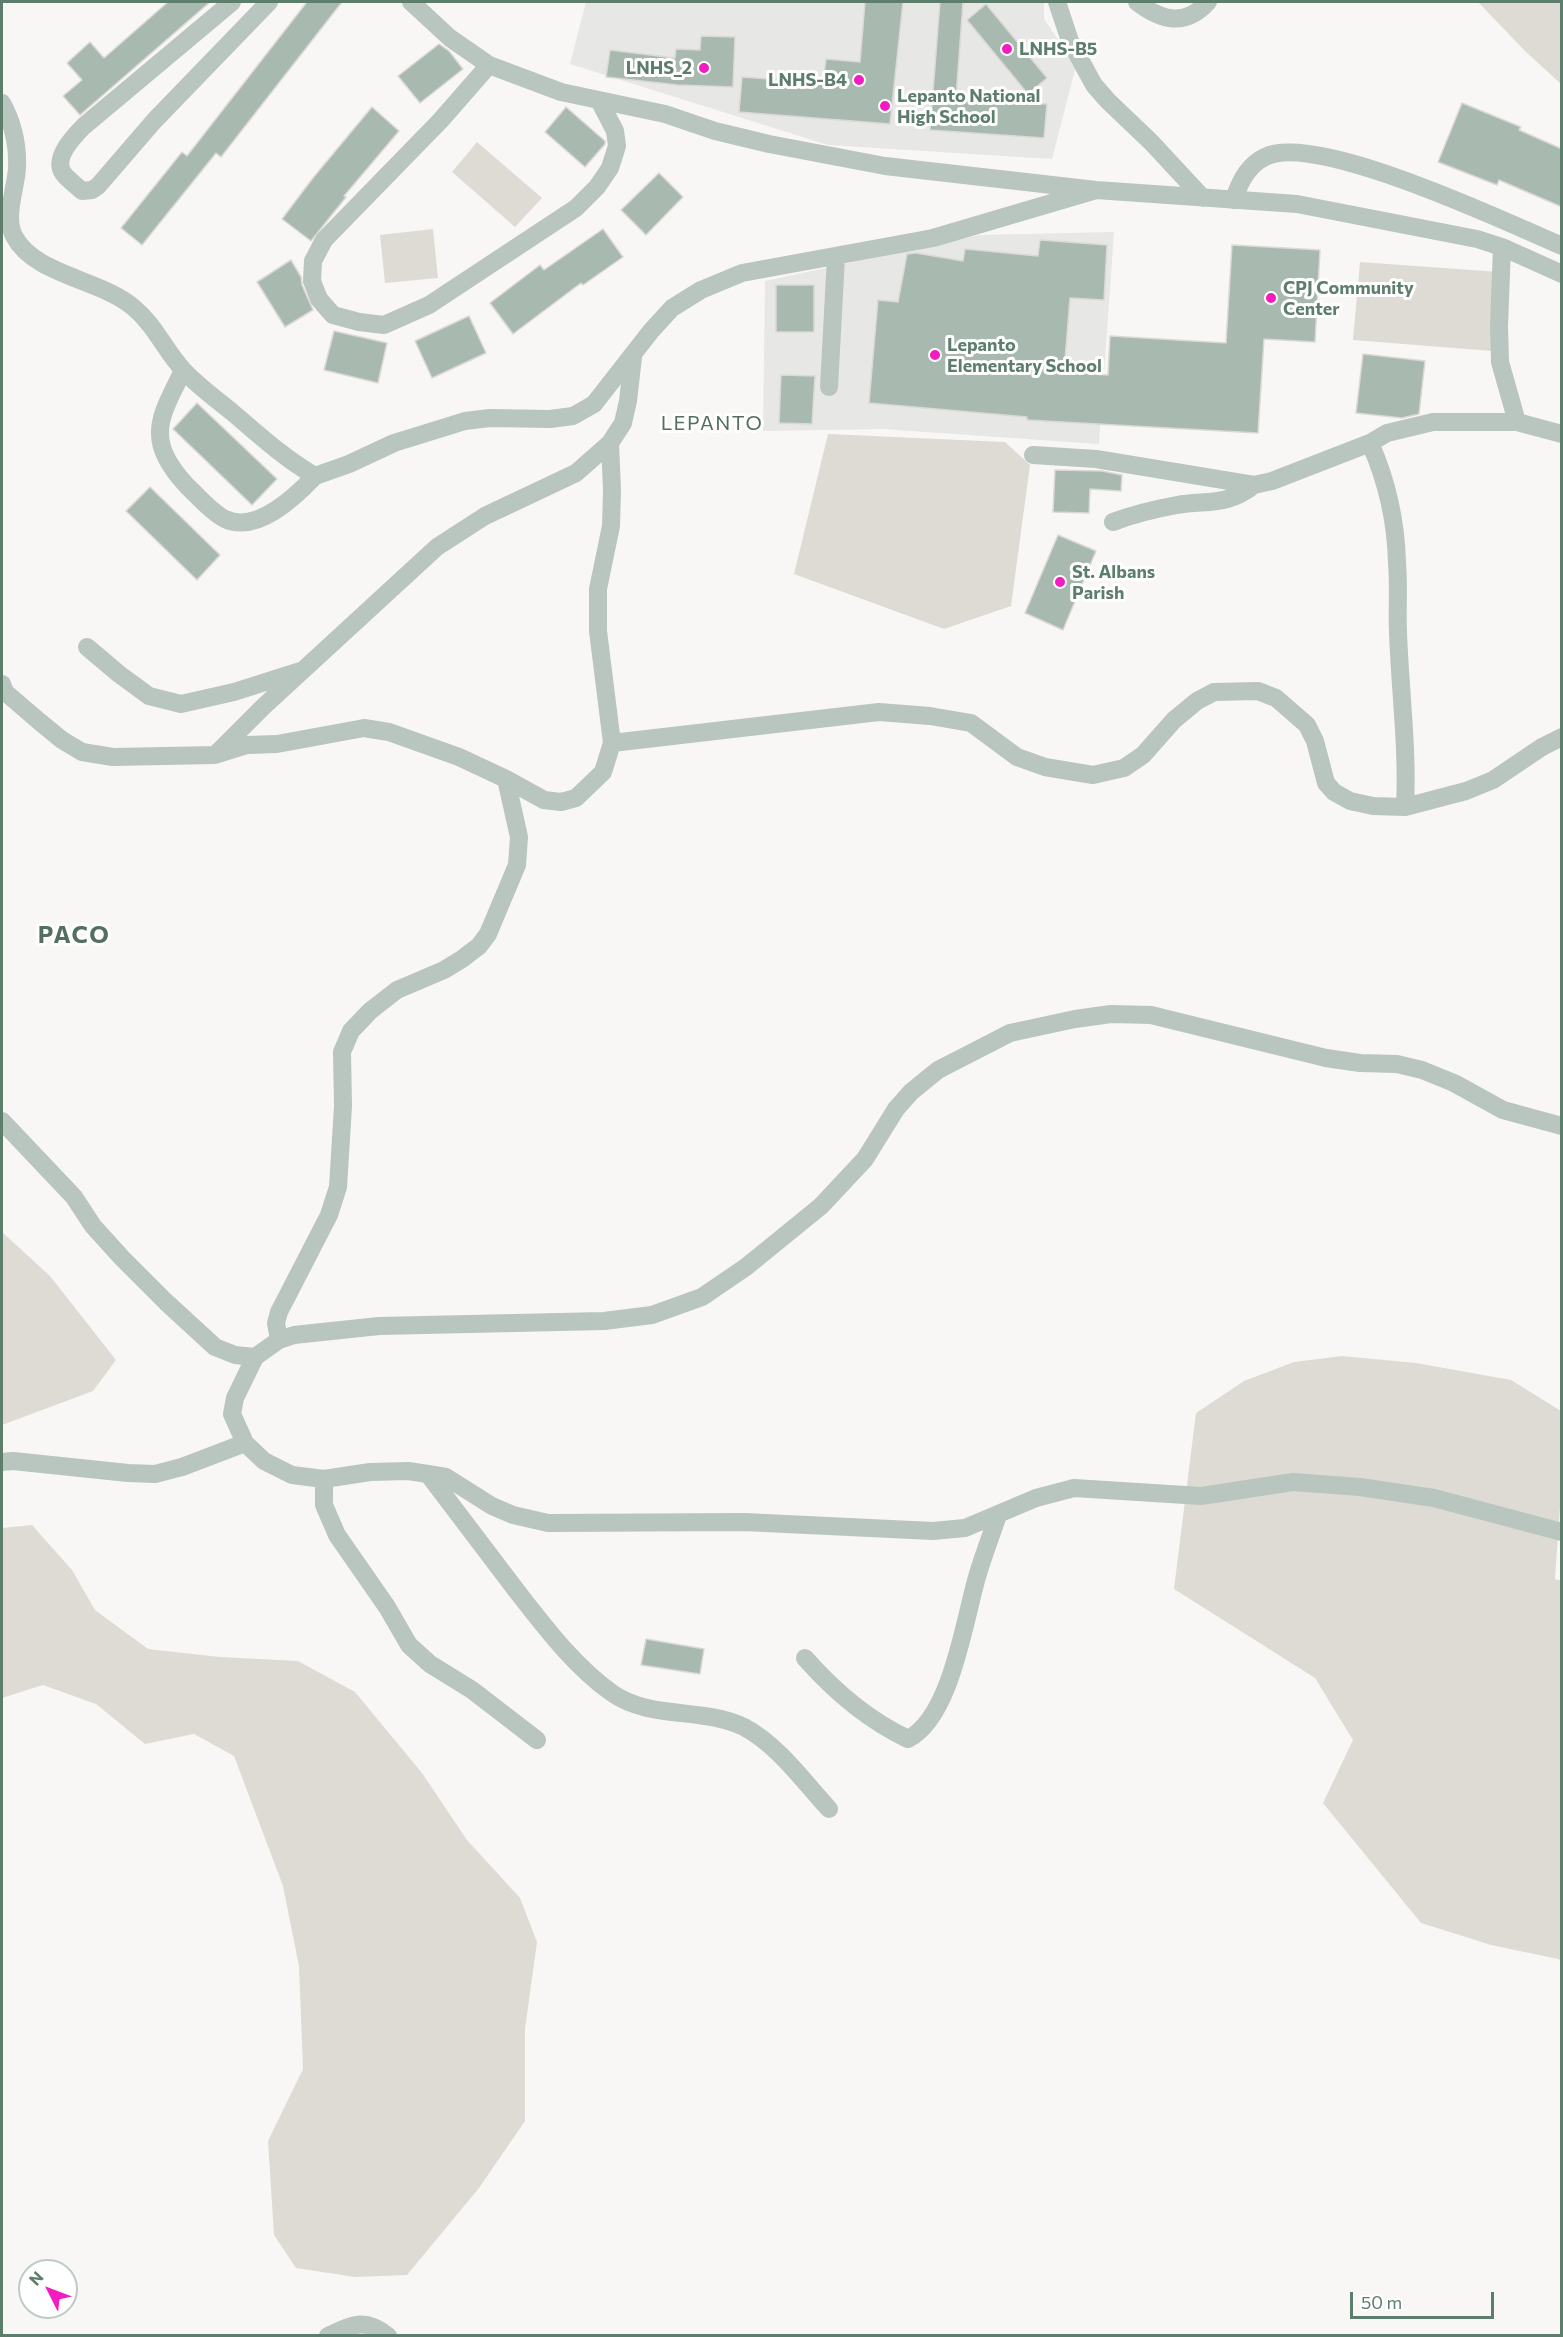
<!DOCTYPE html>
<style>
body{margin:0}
#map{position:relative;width:1563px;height:2337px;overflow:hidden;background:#f9f6f6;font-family:Commissioner,sans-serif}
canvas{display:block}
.frame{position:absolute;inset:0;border:3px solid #5d7e6c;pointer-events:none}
.north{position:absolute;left:18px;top:2259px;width:60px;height:60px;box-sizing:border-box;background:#fff;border:2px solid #becbc4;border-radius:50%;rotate:312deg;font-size:16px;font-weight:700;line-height:24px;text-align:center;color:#5d7e6c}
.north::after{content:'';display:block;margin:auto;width:21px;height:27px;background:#f31cbe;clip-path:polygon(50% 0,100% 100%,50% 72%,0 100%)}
.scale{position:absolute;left:1350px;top:2292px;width:144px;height:27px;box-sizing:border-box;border:3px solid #5d7e6c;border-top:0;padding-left:8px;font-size:18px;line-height:21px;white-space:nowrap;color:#5d7e6c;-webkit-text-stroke:4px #fff;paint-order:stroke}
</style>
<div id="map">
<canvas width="1563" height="2337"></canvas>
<div class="frame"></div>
<div class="north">N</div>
<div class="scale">50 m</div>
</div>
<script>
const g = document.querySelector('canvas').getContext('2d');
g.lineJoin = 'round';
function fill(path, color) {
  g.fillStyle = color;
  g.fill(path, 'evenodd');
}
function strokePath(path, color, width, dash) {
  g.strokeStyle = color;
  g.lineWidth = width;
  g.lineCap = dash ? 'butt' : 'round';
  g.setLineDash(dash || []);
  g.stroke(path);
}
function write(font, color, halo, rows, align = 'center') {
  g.font = font + ' Commissioner,sans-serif';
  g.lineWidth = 6;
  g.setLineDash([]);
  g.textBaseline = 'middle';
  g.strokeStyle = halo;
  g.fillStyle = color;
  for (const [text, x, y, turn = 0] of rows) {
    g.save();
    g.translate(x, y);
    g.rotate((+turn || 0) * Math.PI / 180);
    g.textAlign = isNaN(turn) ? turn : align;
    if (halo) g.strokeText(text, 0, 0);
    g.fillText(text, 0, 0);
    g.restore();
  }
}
fill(new Path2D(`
 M 586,2 L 1044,2 L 1044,19 L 1076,66 L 1052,159 L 828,145 L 570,64 Z
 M 1114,232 L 1099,444 L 882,429 L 763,431 L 765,281 L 979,235 Z`), '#e7e7e5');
fill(new Path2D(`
 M 1478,2 L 1561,2 L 1561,84 L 1525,51 Z
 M 477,142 L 542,198 L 515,227 L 452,172 Z
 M 433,229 L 438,278 L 385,283 L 380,235 Z
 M 1360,262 L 1498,272 L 1492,351 L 1353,340 Z
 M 828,434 L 1005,442 L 1030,465 L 1011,606 L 944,629 L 794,574 Z
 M 2,1232 L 50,1276 L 116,1360 L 93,1391 L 2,1425 Z
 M 1342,1356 L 1416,1363 L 1511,1380 L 1561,1411 L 1561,1493 L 1555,1579 L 1562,1581 L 1561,1961 L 1558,1959 L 1491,1945 L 1421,1923 L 1323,1803 L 1353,1740 L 1315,1678 L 1174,1589 L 1196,1413 L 1244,1381 L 1294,1362 Z
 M 32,1525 L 72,1570 L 95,1610 L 148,1649 L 220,1657 L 298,1661 L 355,1692 L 422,1773 L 467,1840 L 520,1898 L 537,1942 L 525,2029 L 525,2121 L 479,2188 L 407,2275 L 355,2277 L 296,2268 L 274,2235 L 268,2141 L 303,2069 L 299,1966 L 283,1886 L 234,1756 L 194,1734 L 145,1744 L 96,1704 L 43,1685 L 2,1698 L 2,1528 Z`), '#dedbd5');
const building = new Path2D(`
 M 168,2 L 210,2 L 80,115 L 63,96 L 82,80 L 67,63 L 90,42 L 104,58 Z
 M 307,2 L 342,2 L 221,157 L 216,153 L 142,245 L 121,228 L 182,152 L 187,156 Z
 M 865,2 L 903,2 L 890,124 L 739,112 L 742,77 L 823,83 L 826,59 L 860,62 Z
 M 940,2 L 963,2 L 956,98 L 1047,104 L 1044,138 L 930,130 Z
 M 986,4 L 1047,78 L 1028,94 L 967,20 Z
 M 701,36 L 735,37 L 733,87 L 678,85 L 606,77 L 610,50 L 675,58 L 676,49 L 700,50 Z
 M 439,44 L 449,51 L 463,69 L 420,103 L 398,76 Z
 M 1462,103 L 1521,127 L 1519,130 L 1562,149 L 1562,207 L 1499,180 L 1497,185 L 1438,162 Z
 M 372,107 L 399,131 L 344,196 L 346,197 L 311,241 L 282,219 L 313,178 Z
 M 566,107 L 605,141 L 605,144 L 585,167 L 545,132 Z
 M 659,173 L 683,197 L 646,235 L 621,210 Z
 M 603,229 L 623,257 L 583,285 L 581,283 L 513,334 L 490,303 L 540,265 L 544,270 Z
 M 1040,240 L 1107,245 L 1104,300 L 1070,298 L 1064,372 L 1108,375 L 1110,336 L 1226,343 L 1232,245 L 1320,250 L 1315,342 L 1264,339 L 1258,433 L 1027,420 L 1027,417 L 869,403 L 878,300 L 898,302 L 907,254 L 916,253 L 963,261 L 965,249 L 1038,256 Z
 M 291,260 L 301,277 L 302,285 L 313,310 L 285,327 L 257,282 Z
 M 776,285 L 814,285 L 814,332 L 776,332 Z
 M 469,316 L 486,353 L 432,378 L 415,341 Z
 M 334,331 L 387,343 L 378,383 L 324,370 Z
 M 1363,354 L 1425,361 L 1419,414 L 1402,418 L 1356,413 Z
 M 781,375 L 815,376 L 812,424 L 779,423 Z
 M 197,403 L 277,479 L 252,505 L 173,429 Z
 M 1055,470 L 1102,471 L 1122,475 L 1121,491 L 1090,489 L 1089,513 L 1053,512 Z
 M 150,487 L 220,555 L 197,580 L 126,511 Z
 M 1058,535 L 1096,551 L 1063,630 L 1025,613 Z
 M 646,1639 L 704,1649 L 700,1674 L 641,1665 Z`);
fill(building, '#a8b9af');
strokePath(building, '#dbd8d8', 1.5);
strokePath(new Path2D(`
 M 232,2 L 84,126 C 74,136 53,158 63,173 C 68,180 76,185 82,191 L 92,190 L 98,186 L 154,121 L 269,2
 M 411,2 L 450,38 L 489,65 L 561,92 L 665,114 L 715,131 L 769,144 L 885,166 L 1096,190 L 1297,204 L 1477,239 L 1502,247 L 1562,274
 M 1057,2 L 1070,41 L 1094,85 L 1108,101 L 1151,142 L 1203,198
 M 1137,2 C 1162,21 1185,27 1208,2
 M 489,65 L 440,121 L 324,240 L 313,261 L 312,281 L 319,299 L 333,315 L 359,322 L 384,325 L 429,305 L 576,208 L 597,187 L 610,168 L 617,146 L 615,131 L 599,100
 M 2,103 C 13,123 18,146 17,168 C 16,188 4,217 14,236 C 34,275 100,279 133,307 C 156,326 165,351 184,371 C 198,386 216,399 232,412 C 259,435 285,459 315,476 L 349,464 L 394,443 L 465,421 L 490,418 L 550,419 L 573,416 L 594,404 L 651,331 L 672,308 L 701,290 L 742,273 L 933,238 L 1096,190
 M 1234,200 C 1239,183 1248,165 1265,157 C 1315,131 1508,223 1562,246
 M 1502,247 L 1499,326 L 1500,362 L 1517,422
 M 183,370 C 175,389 159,413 160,434 C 160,454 174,472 187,486 C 199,497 211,512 225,519 C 257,534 295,497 315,476
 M 829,387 L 836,257
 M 1370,443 C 1387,481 1396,522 1397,563 C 1399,586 1397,609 1398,632 C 1400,691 1408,748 1405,807
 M 1033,455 L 1096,459 L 1254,485 L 1272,481 L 1370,443 L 1387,433 L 1433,422 L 1517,422 L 1562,434
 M 1113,522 C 1134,514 1155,509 1177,505 C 1208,500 1228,506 1254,485
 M 87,647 L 119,674 L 149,696 L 181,704 L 234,692 L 300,671
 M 2,684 L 5,692 L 40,722 L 62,740 L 82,752 L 113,757 L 215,755 L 247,745 L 277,744 L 364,728 L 389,732 L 459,757 L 506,779 L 544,800 L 561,802 L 576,798 L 603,772 L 612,743 L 598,631 L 598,589 L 611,526 L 612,490 L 610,443
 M 612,743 L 879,712 L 930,716 L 971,723 L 1017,757 L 1045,767 L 1093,775 L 1124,768 L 1143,755 L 1174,720 L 1197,701 L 1214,692 L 1258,691 L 1276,698 L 1307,725 L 1315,741 L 1326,783 L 1334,792 L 1350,801 L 1373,806 L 1405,807 L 1466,791 L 1493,780 L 1542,747 L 1562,737
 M 217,753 L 263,707 L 437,547 L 485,516 L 576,473 L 610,443 L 623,423 L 628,401 L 633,357
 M 2,1121 L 74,1197 L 93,1226 L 122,1258 L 166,1302 L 215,1347 L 235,1355 L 255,1357
 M 1562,1126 L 1503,1110 L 1454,1083 L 1422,1070 L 1397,1064 L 1360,1063 L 1326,1058 L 1151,1015 L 1111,1014 L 1075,1019 L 1010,1033 L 938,1070 L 911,1092 L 896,1109 L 865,1159 L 821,1206 L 746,1267 L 702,1297 L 652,1315 L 604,1321 L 379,1326 L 294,1335 L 279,1340 L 255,1357 L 235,1398 L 232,1414 L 245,1443 L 264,1461 L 292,1475 L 324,1479 L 370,1472 L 408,1471 L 428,1474 L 446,1477 L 492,1506 L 513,1515 L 548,1523 L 744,1522 L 933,1531 L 965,1528 L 1036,1498 L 1074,1488 L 1201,1496 L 1293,1482 L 1360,1487 L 1434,1498 L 1562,1532
 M 279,1340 L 276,1323 L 279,1312 L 329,1215 L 338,1187 L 343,1106 L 342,1052 L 351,1031 L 370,1011 L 397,990 L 444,970 L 462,959 L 479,946 L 488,934 L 517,865 L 519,837 L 506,779
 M 2,1462 L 13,1461 L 128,1473 L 155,1474 L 182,1467 L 245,1443
 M 428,1474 C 457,1512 486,1551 516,1590 C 544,1626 574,1666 612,1693 C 650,1720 703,1707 744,1727 C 778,1745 804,1782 829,1809
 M 324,1479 L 324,1505 L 337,1535 L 387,1607 L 409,1645 L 430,1664 L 472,1690 L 537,1740
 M 805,1658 C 834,1691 868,1720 908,1739 C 951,1717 964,1622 977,1577 C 983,1556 991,1536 998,1515
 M 328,2336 C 352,2325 364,2317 388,2336`), '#b9c5bf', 18);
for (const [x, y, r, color] of [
 [1007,49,6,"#f31cbe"],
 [704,68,6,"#f31cbe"],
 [859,80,6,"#f31cbe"],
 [885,106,6,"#f31cbe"],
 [1271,298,6,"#f31cbe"],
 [935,355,6,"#f31cbe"],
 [1060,582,6,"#f31cbe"]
]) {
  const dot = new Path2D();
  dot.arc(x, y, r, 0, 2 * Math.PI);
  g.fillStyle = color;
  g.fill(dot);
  strokePath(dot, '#fff', 2);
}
write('bold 18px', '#5d7e6c', '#fff', [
 ["LNHS-B5",1019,49],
 ["LNHS_2",692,68,"right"],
 ["LNHS-B4",847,80,"right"],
 ["Lepanto National",897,96],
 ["High School",897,117],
 ["CPJ Community",1283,288],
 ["Center",1283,309],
 ["Lepanto",947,345],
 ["Elementary School",947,366],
 ["St. Albans",1072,572],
 ["Parish",1072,593]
], 'left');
g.letterSpacing = '1.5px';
write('20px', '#546e60', '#fff', [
 ["LEPANTO",712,423]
]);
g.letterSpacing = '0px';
g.letterSpacing = '1.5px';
write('bold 24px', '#546e60', '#fff', [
 ["PACO",74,935]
]);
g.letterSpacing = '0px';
</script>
